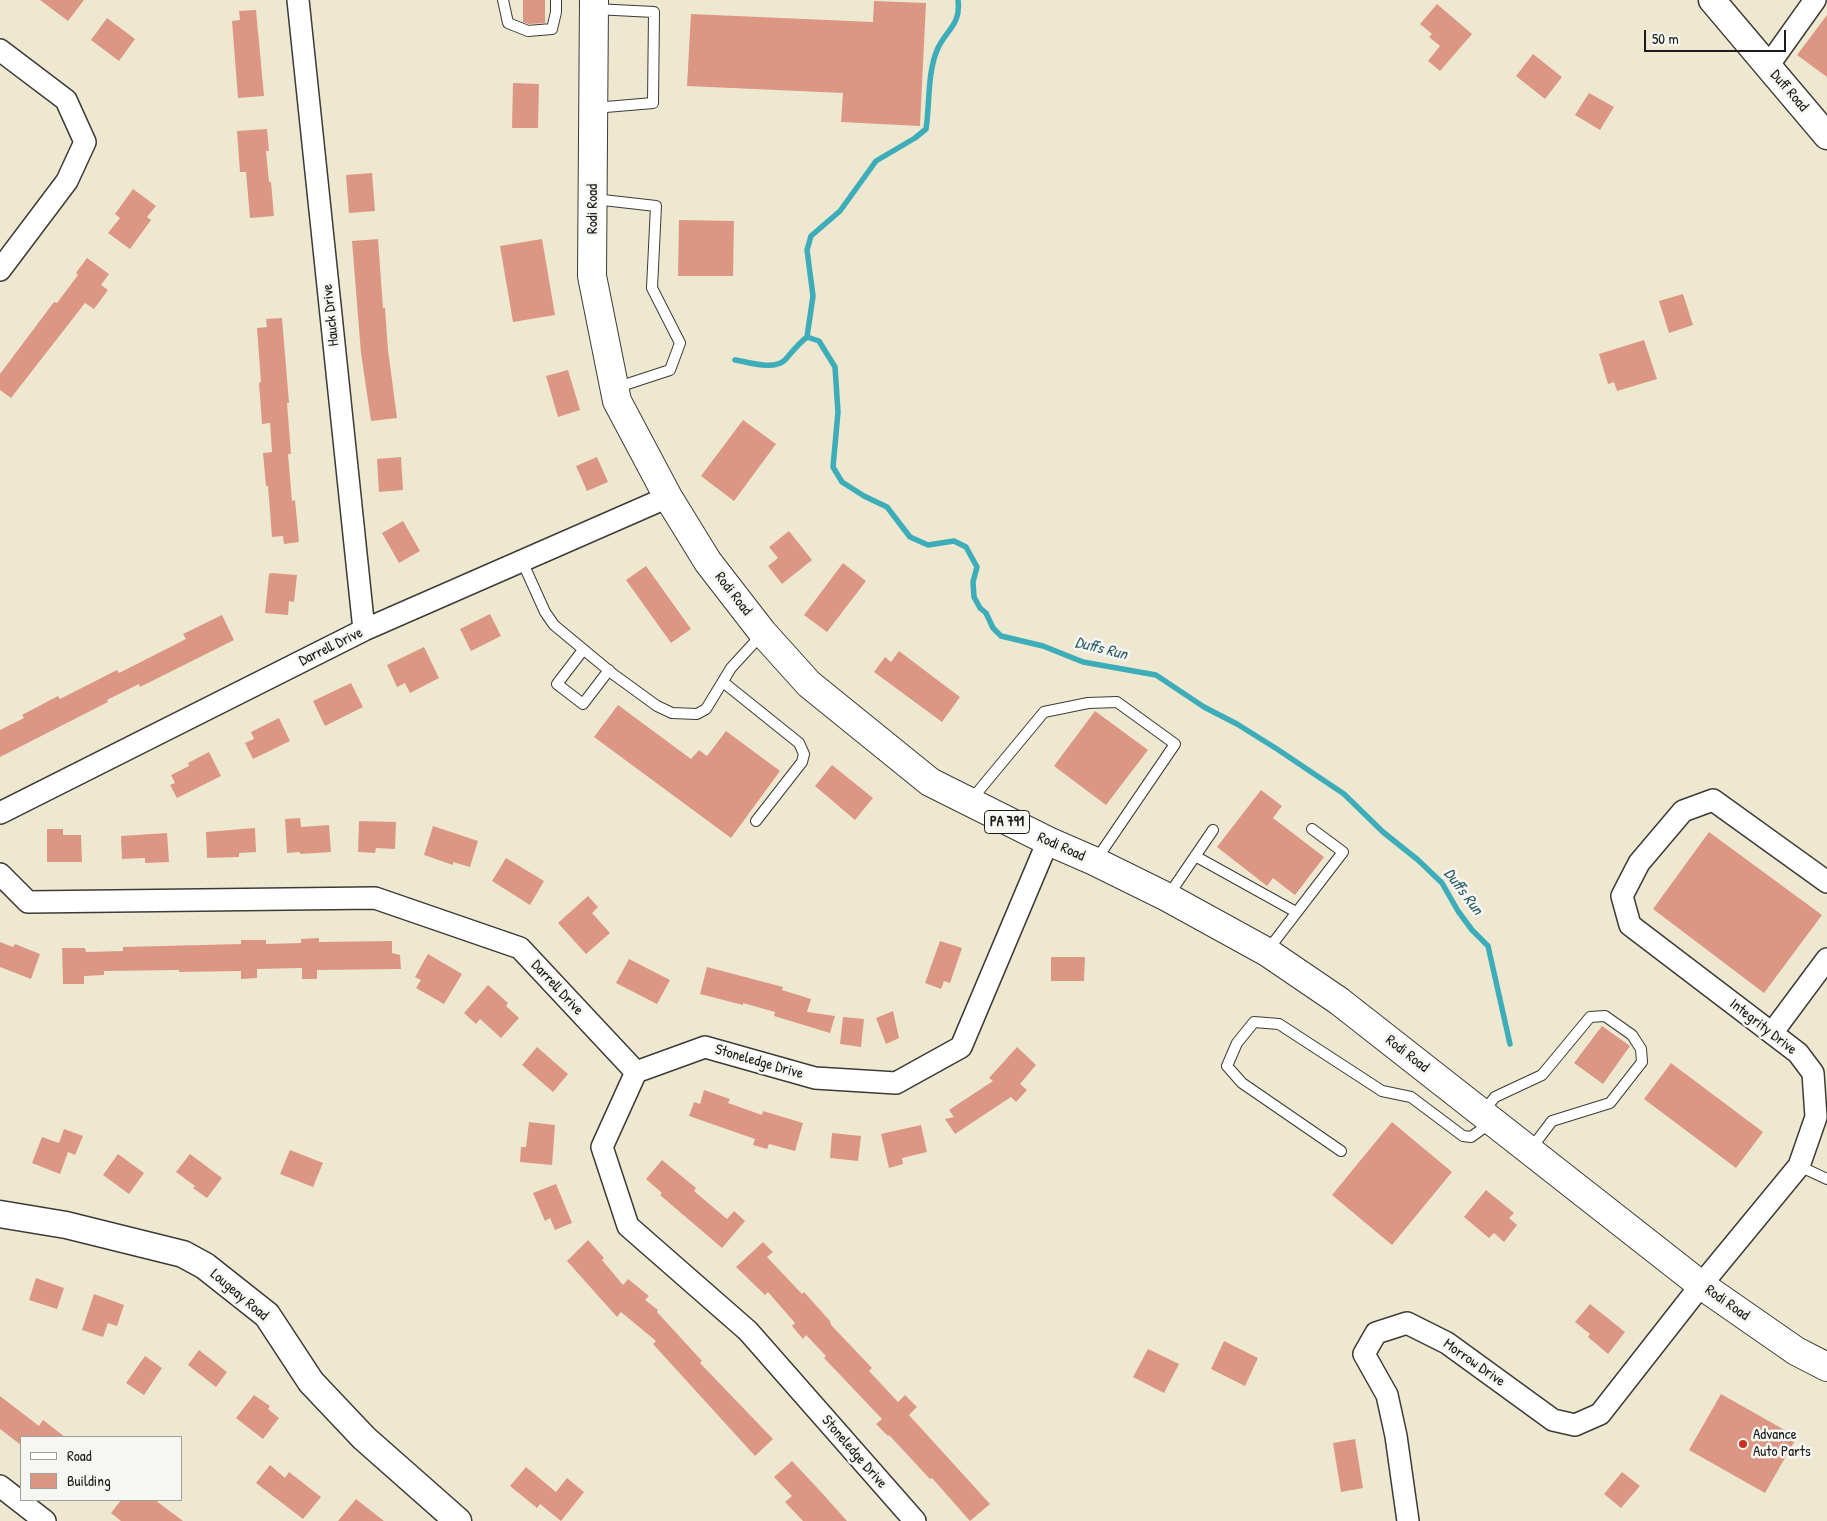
<!DOCTYPE html>
<style>
body{margin:0}
#map{position:relative;width:1827px;height:1521px;overflow:hidden;background:#efe8d1;font-family:"Patrick Hand",sans-serif}
canvas{display:block}
.legend{position:absolute;left:20px;top:1436px;width:162px;height:65px;box-sizing:border-box;background:#f6f6f2;border:1px solid #9f9f9c;margin:0;padding:6px 9px;list-style:none;font-size:15px;color:#1c1c1c}
.legend li{display:flex;align-items:center;gap:10px;height:25px}
.legend b{width:25px;border:1px solid #9f9f9c}
.scale{position:absolute;left:1644px;top:30px;width:142px;height:22px;box-sizing:border-box;border:2px solid #1c1c1c;border-top:0;padding-left:6px;font-size:15px;line-height:18px;white-space:nowrap;color:#1c1c1c;-webkit-text-stroke:4px #f6f6f2;paint-order:stroke}
</style>
<div id="map">
<canvas width="1827" height="1521"></canvas>
<ul class="legend">
<li><b style="height:6px;background:#fff"></b>Road</li>
<li><b style="height:14px;background:#dc9784"></b>Building</li>
</ul>
<div class="scale">50 m</div>
</div>
<script>
const g = document.querySelector('canvas').getContext('2d');
g.lineJoin = 'round';
function strokePath(path, color, width, dash) {
  g.strokeStyle = color;
  g.lineWidth = width;
  g.lineCap = dash ? 'butt' : 'round';
  g.setLineDash(dash || []);
  g.stroke(path);
}
function fill(path, color) {
  g.fillStyle = color;
  g.fill(path, 'evenodd');
}
function write(font, color, halo, rows, align = 'center') {
  g.font = font + ' "Patrick Hand",sans-serif';
  g.lineWidth = 5;
  g.setLineDash([]);
  g.textBaseline = 'middle';
  g.strokeStyle = halo;
  g.fillStyle = color;
  for (const [text, x, y, turn = 0] of rows) {
    g.save();
    g.translate(x, y);
    g.rotate((+turn || 0) * Math.PI / 180);
    g.textAlign = isNaN(turn) ? turn : align;
    if (halo) g.strokeText(text, 0, 0);
    g.fillText(text, 0, 0);
    g.restore();
  }
}
strokePath(new Path2D(`
 M 807,337 L 813,296 L 807,250 L 811,236 L 840,211 L 876,161 L 915,138 L 926,129 C 930,103 927,72 938,48 C 947,29 961,25 958,0
 M 735,360 C 749,362 773,371 785,360 C 792,352 798,344 807,337 L 819,341 L 835,367 L 838,412 L 833,467 L 842,482 L 864,496 L 887,507 L 910,537 L 928,545 L 954,541 L 966,547 L 977,567 L 973,582 L 974,597 L 980,608 L 986,613 L 993,628 L 1001,636 L 1043,646 L 1083,662 L 1156,675 L 1204,707 L 1237,724 L 1277,749 L 1344,794 L 1383,832 L 1418,860 L 1442,883 L 1458,911 L 1472,930 L 1488,946 L 1510,1044`), '#3dadb9', 5.5);
fill(new Path2D(`
 M 40,0 L 84,0 L 68,21 Z
 M 523,0 L 545,0 L 545,23 L 529,24 L 523,22 Z
 M 874,1 L 926,3 L 920,126 L 841,122 L 843,93 L 687,86 L 691,14 L 873,22 Z
 M 1437,4 L 1472,34 L 1440,71 L 1428,61 L 1440,46 L 1429,37 L 1432,34 L 1420,24 Z
 M 256,10 L 264,96 L 238,98 L 232,21 L 240,20 L 239,11 Z
 M 1827,15 L 1827,77 L 1797,55 Z
 M 107,18 L 135,39 L 119,61 L 91,40 Z
 M 1533,54 L 1562,77 L 1545,99 L 1516,76 Z
 M 513,83 L 539,84 L 538,128 L 512,128 Z
 M 1589,93 L 1614,107 L 1600,130 L 1575,115 Z
 M 267,129 L 269,151 L 266,151 L 269,182 L 271,182 L 274,216 L 250,218 L 246,172 L 240,172 L 237,131 Z
 M 372,173 L 375,211 L 349,213 L 346,175 Z
 M 133,189 L 156,206 L 147,217 L 151,220 L 130,249 L 108,233 L 120,218 L 115,214 Z
 M 679,220 L 734,221 L 733,276 L 678,276 Z
 M 378,239 L 383,308 L 385,308 L 388,350 L 397,418 L 371,421 L 361,353 L 352,241 Z
 M 542,239 L 555,315 L 513,322 L 500,246 Z
 M 87,258 L 109,274 L 101,285 L 108,290 L 94,309 L 85,303 L 11,398 L 0,390 L 0,374 L 54,302 L 57,303 L 78,275 L 76,273 Z
 M 1683,294 L 1693,325 L 1669,333 L 1659,301 Z
 M 282,318 L 289,403 L 287,403 L 291,454 L 288,454 L 292,501 L 295,500 L 299,542 L 284,544 L 283,536 L 272,537 L 268,486 L 266,486 L 263,453 L 272,452 L 270,423 L 262,424 L 259,383 L 261,382 L 257,328 L 267,327 L 266,319 Z
 M 1644,340 L 1657,379 L 1617,391 L 1614,382 L 1608,384 L 1599,354 Z
 M 568,370 L 580,410 L 558,417 L 546,376 Z
 M 743,420 L 776,444 L 734,501 L 701,476 Z
 M 401,457 L 403,490 L 379,492 L 377,459 Z
 M 597,457 L 608,482 L 587,491 L 576,466 Z
 M 403,521 L 420,551 L 399,563 L 382,533 Z
 M 789,531 L 812,560 L 782,584 L 768,566 L 778,558 L 769,547 Z
 M 843,563 L 866,581 L 827,632 L 804,615 Z
 M 646,566 L 691,629 L 671,643 L 626,580 Z
 M 272,573 L 297,575 L 294,602 L 289,601 L 288,615 L 265,613 L 269,574 Z
 M 490,614 L 501,636 L 471,651 L 460,629 Z
 M 222,615 L 234,640 L 140,687 L 139,684 L 107,700 L 108,702 L 0,757 L 0,730 L 24,718 L 22,715 L 58,696 L 60,699 L 117,670 L 119,673 L 186,639 L 183,634 Z
 M 424,647 L 439,678 L 410,693 L 405,683 L 397,687 L 387,665 Z
 M 899,651 L 960,697 L 942,722 L 874,672 L 885,657 L 891,662 Z
 M 351,683 L 363,707 L 325,726 L 313,701 Z
 M 618,705 L 691,759 L 699,750 L 707,756 L 726,731 L 780,771 L 731,838 L 594,737 Z
 M 1095,711 L 1148,750 L 1106,805 L 1054,766 Z
 M 279,718 L 290,741 L 253,759 L 245,743 L 254,739 L 251,732 Z
 M 209,752 L 221,776 L 177,798 L 170,785 L 175,783 L 171,775 L 189,766 L 188,763 Z
 M 832,765 L 873,798 L 855,820 L 815,786 Z
 M 1261,790 L 1282,806 L 1273,818 L 1324,857 L 1295,895 L 1273,878 L 1267,886 L 1217,847 Z
 M 300,818 L 301,827 L 329,825 L 331,852 L 300,854 L 300,852 L 287,853 L 285,819 Z
 M 359,821 L 396,822 L 395,849 L 376,848 L 375,853 L 358,852 Z
 M 433,826 L 478,841 L 470,867 L 453,862 L 453,865 L 424,855 Z
 M 255,828 L 256,852 L 239,853 L 239,857 L 207,858 L 206,832 Z
 M 47,829 L 63,829 L 63,835 L 81,835 L 82,862 L 47,862 Z
 M 1709,832 L 1822,915 L 1764,993 L 1653,909 Z
 M 167,833 L 169,862 L 145,863 L 145,858 L 122,859 L 121,836 Z
 M 506,858 L 544,881 L 530,905 L 492,881 Z
 M 588,896 L 598,907 L 592,913 L 610,933 L 586,954 L 558,923 Z
 M 319,938 L 319,942 L 392,941 L 392,953 L 400,955 L 401,969 L 317,970 L 317,979 L 302,979 L 302,968 L 257,969 L 257,978 L 241,979 L 241,971 L 179,972 L 179,970 L 104,971 L 104,975 L 84,976 L 84,984 L 63,984 L 62,948 L 85,948 L 86,952 L 123,951 L 123,947 L 241,944 L 241,940 L 266,940 L 266,944 L 301,943 L 301,939 Z
 M 940,941 L 962,948 L 950,983 L 944,981 L 941,989 L 925,983 Z
 M 0,942 L 13,947 L 15,944 L 40,954 L 31,979 L 0,967 Z
 M 428,954 L 462,974 L 444,1004 L 416,988 L 421,980 L 415,977 Z
 M 1051,957 L 1085,957 L 1084,981 L 1051,981 Z
 M 629,959 L 670,980 L 657,1004 L 616,983 Z
 M 707,967 L 783,987 L 782,990 L 811,999 L 807,1012 L 835,1016 L 830,1033 L 774,1016 L 775,1012 L 743,1003 L 743,1005 L 700,994 Z
 M 488,985 L 508,1003 L 506,1006 L 519,1018 L 501,1038 L 480,1019 L 476,1024 L 464,1013 Z
 M 893,1011 L 899,1038 L 886,1044 L 876,1018 Z
 M 843,1017 L 864,1019 L 861,1047 L 840,1044 Z
 M 1602,1026 L 1630,1046 L 1603,1084 L 1574,1063 Z
 M 537,1047 L 568,1074 L 553,1092 L 522,1065 Z
 M 1017,1047 L 1036,1065 L 1020,1084 L 1027,1090 L 1016,1102 L 1011,1097 L 955,1134 L 945,1119 L 954,1117 L 949,1110 L 993,1081 L 989,1078 Z
 M 1671,1063 L 1763,1132 L 1736,1168 L 1644,1099 Z
 M 704,1090 L 730,1099 L 728,1103 L 762,1115 L 763,1111 L 803,1123 L 795,1151 L 769,1144 L 767,1149 L 753,1145 L 755,1139 L 689,1116 L 694,1102 L 700,1104 Z
 M 529,1122 L 555,1125 L 552,1165 L 520,1162 L 521,1147 L 526,1147 Z
 M 1392,1122 L 1452,1172 L 1392,1245 L 1332,1195 Z
 M 921,1125 L 927,1152 L 902,1158 L 903,1164 L 889,1168 L 881,1134 Z
 M 64,1129 L 83,1136 L 75,1155 L 68,1152 L 60,1174 L 32,1163 L 42,1137 L 59,1143 Z
 M 832,1133 L 861,1136 L 858,1161 L 830,1158 Z
 M 290,1150 L 323,1163 L 313,1187 L 280,1174 Z
 M 118,1154 L 144,1173 L 129,1194 L 103,1175 Z
 M 190,1154 L 222,1178 L 207,1198 L 193,1188 L 195,1186 L 176,1172 Z
 M 662,1160 L 696,1188 L 694,1191 L 727,1219 L 734,1211 L 745,1221 L 722,1248 L 660,1195 L 662,1193 L 646,1179 Z
 M 556,1184 L 572,1223 L 555,1230 L 550,1218 L 545,1221 L 533,1193 Z
 M 1486,1190 L 1514,1213 L 1509,1218 L 1517,1225 L 1504,1242 L 1494,1233 L 1489,1238 L 1464,1217 Z
 M 588,1240 L 604,1258 L 602,1260 L 623,1285 L 628,1279 L 649,1296 L 645,1300 L 658,1310 L 657,1312 L 702,1361 L 700,1363 L 773,1439 L 755,1456 L 653,1344 L 656,1341 L 621,1312 L 617,1317 L 567,1261 Z
 M 763,1242 L 773,1252 L 767,1257 L 802,1294 L 804,1292 L 830,1321 L 831,1325 L 872,1368 L 869,1371 L 898,1402 L 905,1395 L 917,1407 L 909,1415 L 990,1504 L 970,1521 L 932,1478 L 930,1479 L 889,1435 L 888,1436 L 876,1424 L 882,1419 L 824,1358 L 826,1356 L 806,1335 L 803,1339 L 792,1326 L 795,1323 L 768,1292 L 765,1295 L 736,1267 Z
 M 36,1278 L 64,1288 L 57,1309 L 29,1300 Z
 M 94,1294 L 124,1305 L 117,1326 L 108,1323 L 103,1337 L 82,1330 Z
 M 1590,1304 L 1625,1332 L 1608,1354 L 1588,1337 L 1590,1334 L 1575,1322 Z
 M 1224,1341 L 1258,1358 L 1245,1386 L 1211,1369 Z
 M 1148,1349 L 1179,1364 L 1164,1393 L 1133,1377 Z
 M 199,1350 L 227,1372 L 216,1387 L 188,1365 Z
 M 145,1356 L 162,1368 L 144,1395 L 126,1383 Z
 M 1721,1394 L 1797,1437 L 1765,1493 L 1689,1450 Z
 M 254,1395 L 270,1406 L 268,1409 L 279,1418 L 263,1439 L 236,1418 Z
 M 0,1396 L 39,1426 L 43,1420 L 65,1437 L 21,1437 L 21,1445 L 0,1429 Z
 M 1355,1439 L 1363,1488 L 1341,1492 L 1333,1443 Z
 M 792,1461 L 821,1492 L 847,1521 L 803,1521 L 785,1502 L 792,1496 L 774,1477 Z
 M 270,1465 L 285,1478 L 289,1472 L 321,1497 L 303,1519 L 256,1483 Z
 M 526,1467 L 556,1492 L 567,1478 L 584,1492 L 561,1521 L 540,1504 L 537,1508 L 510,1486 Z
 M 1622,1472 L 1640,1486 L 1621,1508 L 1604,1494 Z
 M 356,1499 L 384,1521 L 338,1521 Z
 M 121,1500 L 155,1500 L 183,1521 L 121,1521 L 111,1513 Z`), '#dc9784');
const service = new Path2D(`
 M 503,0 L 508,23 L 528,31 L 552,29 L 556,12 L 556,0
 M 594,108 L 653,103 L 654,12 L 595,9
 M 594,199 L 656,206 L 652,288 L 680,343 L 670,370 L 615,388
 M 522,561 L 545,612 L 554,625 L 613,674 L 657,706 L 672,713 L 697,714 L 706,709 L 731,668 L 763,633
 M 583,650 L 557,684 L 583,704 L 609,670
 M 723,682 L 799,743 L 804,754 L 802,762 L 756,821
 M 971,800 L 1044,712 L 1088,703 L 1117,702 L 1175,744 L 1096,860
 M 1195,856 L 1296,912
 M 1168,896 L 1213,830
 M 1267,951 L 1343,852 L 1312,829
 M 1483,1112 L 1495,1097 L 1542,1075 L 1590,1017 L 1605,1016 L 1632,1035 L 1641,1049 L 1642,1062 L 1610,1103 L 1552,1121 L 1530,1150
 M 1341,1151 L 1242,1083 L 1227,1066 L 1237,1043 L 1254,1022 L 1279,1024 L 1382,1091 L 1411,1097 L 1463,1136 L 1471,1137 L 1492,1122
 M 1799,1166 L 1827,1179`);
const minor = new Path2D(`
 M 298,0 L 364,630
 M 0,50 L 66,100 L 85,142 L 67,181 L 0,270
 M 1768,66 L 1815,0
 M 0,813 L 364,630 L 668,497
 M 0,874 L 28,902 L 375,898 L 520,948 L 636,1072
 M 1772,1033 L 1827,959
 M 0,1486 L 45,1521
 M 915,1521 L 748,1331 L 628,1226 L 602,1147 L 636,1072 L 705,1047 L 815,1078 L 896,1083 L 961,1047 L 1048,841
 M 1408,1521 L 1396,1436 L 1387,1395 L 1364,1354 L 1376,1333 L 1407,1323 L 1447,1343 L 1553,1420 L 1575,1425 L 1600,1414 L 1701,1285 L 1799,1166 L 1816,1117 L 1813,1073 L 1798,1053 L 1630,925 L 1622,896 L 1639,863 L 1683,811 L 1713,800 L 1827,882`);
const tertiary = new Path2D(`
 M 1712,0 L 1827,136
 M 0,1214 L 66,1225 L 183,1254 L 205,1266 L 267,1315 L 311,1382 L 364,1438 L 458,1521`);
const primary = new Path2D(`
 M 594,0 L 592,276 L 617,401 L 668,497 L 708,562 L 763,633 L 809,684 L 930,782 L 1048,841 L 1094,861 L 1167,897 L 1267,952 L 1339,1001 L 1701,1285 L 1796,1351 L 1827,1367`);
strokePath(service, '#3c3b37', 12);
strokePath(minor, '#3c3b37', 24);
strokePath(tertiary, '#3c3b37', 29);
strokePath(primary, '#3c3b37', 30);
strokePath(service, '#fff', 10);
strokePath(minor, '#fff', 21);
strokePath(tertiary, '#fff', 26);
strokePath(primary, '#fff', 28);
for (const [x, y, r, color] of [
 [1743,1444,5,"#c8321e"]
]) {
  const dot = new Path2D();
  dot.arc(x, y, r, 0, 2 * Math.PI);
  g.fillStyle = color;
  g.fill(dot);
  strokePath(dot, '#f6f6f2', 2);
}
for (const [x, y, w] of [
 [1007,822,45]
]) {
  const box = new Path2D();
  box.roundRect(x - w / 2, y - 11.5, w, 23, 4);
  g.fillStyle = '#f6f6f2';
  g.fill(box);
  strokePath(box, '#1c1c1c', 1);
}
write('bold 14px', '#1c1c1c', null, [
 ["PA 791",1007,822]
]);
write('15px', '#1c1c1c', '#f6f6f2', [
 ["Duff Road",1789,91,49],
 ["Rodi Road",593,209,-90],
 ["Hauck Drive",331,315,-96],
 ["Rodi Road",733,594,52],
 ["Darrell Drive",331,647,-26],
 ["Rodi Road",1061,847,24],
 ["Darrell Drive",557,988,47],
 ["Integrity Drive",1763,1027,38],
 ["Rodi Road",1407,1054,38],
 ["Stoneledge Drive",759,1062,16],
 ["Lougeay Road",239,1295,40],
 ["Rodi Road",1727,1303,35],
 ["Morrow Drive",1474,1363,35],
 ["Stoneledge Drive",854,1452,49]
]);
write('15px', '#1c1c1c', '#f6f6f2', [
 ["Advance",1753,1435],
 ["Auto Parts",1753,1452]
], 'left');
write('italic 16px', '#2b5d63', '#f6f6f2', [
 ["Duffs Run",1101,649,14],
 ["Duffs Run",1463,892,53]
]);
</script>
